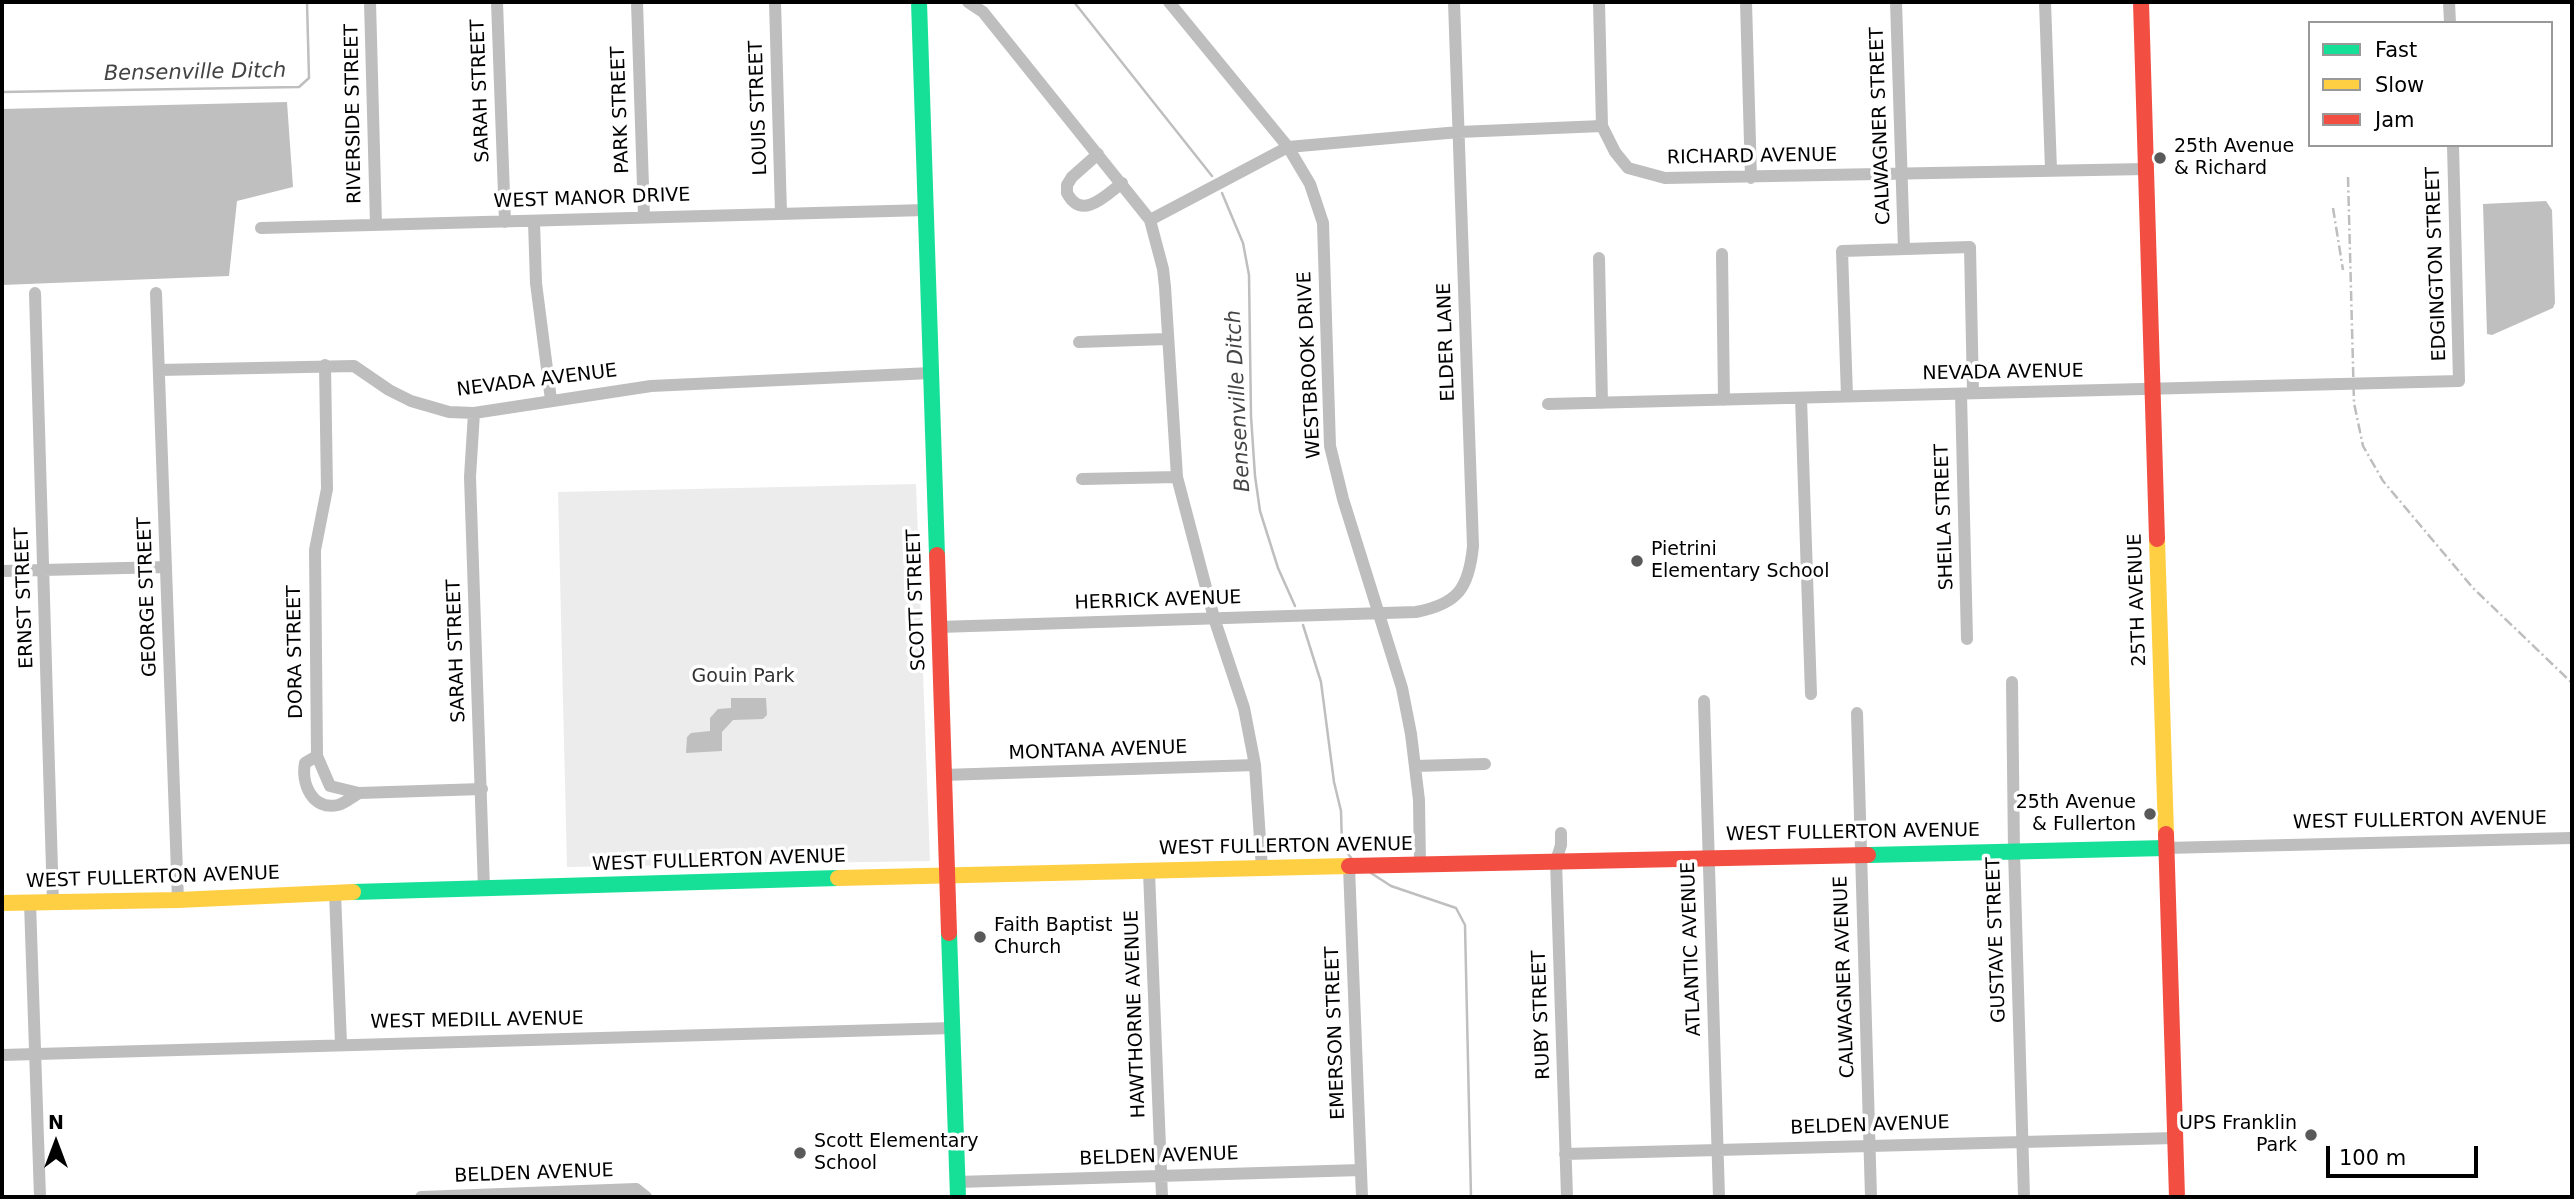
<!DOCTYPE html>
<style>
body{margin:0}
#map{position:relative;width:2574px;height:1199px;overflow:hidden;background:#fff;font-family:"DejaVu Sans",sans-serif}
canvas{display:block}
.frame{position:absolute;inset:0;border:4px solid #000;pointer-events:none}
.legend{position:absolute;left:2308px;top:21px;width:245px;height:126px;box-sizing:border-box;background:#fff;border:2px solid #999;margin:0;padding:9px 12px;list-style:none;font-size:21px;color:#000}
.legend li{display:flex;align-items:center;gap:14px;height:35px}
.legend b{width:35px;border:2px solid #999}
.north{position:absolute;left:21px;top:1108px;width:70px;height:70px;-webkit-text-stroke:5px #fff;paint-order:stroke;rotate:0deg;font-size:19px;font-weight:700;line-height:28px;text-align:center;color:#000}
.north::after{content:'';display:block;margin:auto;width:24px;height:32px;background:#000;clip-path:polygon(50% 0,100% 100%,50% 72%,0 100%)}
.scale{position:absolute;left:2326px;top:1146px;width:152px;height:32px;box-sizing:border-box;border:4px solid #000;border-top:0;padding-left:9px;font-size:21px;line-height:24px;white-space:nowrap;color:#000;-webkit-text-stroke:5px #fff;paint-order:stroke}
</style>
<div id="map">
<canvas width="2574" height="1199"></canvas>
<div class="frame"></div>
<ul class="legend">
<li><b style="height:9px;background:#16e098"></b>Fast</li>
<li><b style="height:9px;background:#ffcf43"></b>Slow</li>
<li><b style="height:9px;background:#f24e42"></b>Jam</li>
</ul>
<div class="north">N</div>
<div class="scale">100 m</div>
</div>
<script>
const g = document.querySelector('canvas').getContext('2d');
g.lineJoin = 'round';
function fill(path, color) {
  g.fillStyle = color;
  g.fill(path, 'evenodd');
}
function strokePath(path, color, width, dash) {
  g.strokeStyle = color;
  g.lineWidth = width;
  g.lineCap = dash ? 'butt' : 'round';
  g.setLineDash(dash || []);
  g.stroke(path);
}
function write(font, color, halo, rows, align = 'center') {
  g.font = font + ' "DejaVu Sans",sans-serif';
  g.lineWidth = 7;
  g.setLineDash([]);
  g.textBaseline = 'middle';
  g.strokeStyle = halo;
  g.fillStyle = color;
  for (const [text, x, y, turn = 0] of rows) {
    g.save();
    g.translate(x, y);
    g.rotate((+turn || 0) * Math.PI / 180);
    g.textAlign = isNaN(turn) ? turn : align;
    if (halo) g.strokeText(text, 0, 0);
    g.fillText(text, 0, 0);
    g.restore();
  }
}
fill(new Path2D(`
 M 916,484 L 930,861 L 567,867 L 558,492 Z`), '#ececec');
fill(new Path2D(`
 M 287,102 L 293,187 L 237,201 L 229,276 L 2,285 L 2,109 Z
 M 2546,201 L 2552,210 L 2555,303 L 2553,308 L 2492,335 L 2487,334 L 2483,204 Z
 M 731,698 L 766,698 L 767,715 L 763,719 L 733,720 L 722,732 L 722,751 L 686,753 L 687,737 L 691,733 L 710,731 L 710,718 L 718,709 L 731,708 Z`), '#bfbfbf');
strokePath(new Path2D(`
 M 1074,2 L 1212,176
 M 2,92 L 299,87 L 309,78 L 307,2
 M 1222,193 L 1243,243 L 1249,275 L 1251,416 L 1255,476 L 1260,511 L 1278,568 L 1295,606
 M 1303,625 L 1321,682 L 1334,782 L 1341,811 L 1342,846 L 1352,859
 M 1371,873 L 1391,886 L 1456,908 L 1465,925 L 1471,1197`), '#bfbfbf', 2.5);
strokePath(new Path2D(`
 M 370,2 L 376,224
 M 497,2 L 505,222
 M 637,2 L 644,217
 M 775,2 L 781,213
 M 968,2 L 983,12 L 1150,220 L 1163,269 L 1165,287 L 1177,477 L 1214,618 L 1244,708 L 1255,765 L 1262,869
 M 1169,2 L 1288,147 L 1310,184 L 1323,223 L 1330,446 L 1343,499 L 1402,688 L 1411,734 L 1419,800 L 1420,865
 M 1599,2 L 1602,126 L 1615,152 L 1628,168 L 1665,178 L 2146,169
 M 1746,2 L 1751,178
 M 1896,2 L 1904,249
 M 2045,2 L 2051,170
 M 2449,2 L 2450,23
 M 1098,154 L 1072,177 L 1067,185 L 1067,193 C 1082,221 1105,196 1122,183
 M 1150,220 L 1288,147 L 1459,132 L 1602,126
 M 534,222 L 536,283 L 551,400
 M 261,228 L 926,210
 M 1722,254 L 1724,400
 M 1599,258 L 1602,403
 M 35,293 L 53,903
 M 156,293 L 178,900
 M 1079,342 L 1167,339
 M 325,365 L 327,489 L 315,550 L 317,756 L 330,786 L 359,793 L 482,789
 M 159,370 L 354,366 L 389,390 L 411,401 L 449,412 L 474,413 L 651,386 L 931,373
 M 1961,394 L 1967,639
 M 1847,396 L 1842,251 L 1970,247 L 1973,393
 M 1801,398 L 1811,694
 M 1548,404 L 2459,381 L 2453,145
 M 474,413 L 470,477 L 484,889
 M 1082,479 L 1177,477
 M 2,571 L 166,567
 M 939,627 L 1416,612 C 1458,604 1469,588 1473,546 L 1454,2
 M 2012,682 L 2014,851 L 2024,1197
 M 1704,701 L 1719,1197
 M 1857,713 L 1871,1197
 M 317,756 L 305,763 C 301,783 312,811 338,805 C 345,803 352,797 359,793
 M 1415,766 L 1485,764
 M 943,775 L 1255,765
 M 1561,833 L 1561,845 L 1556,861 L 1567,1197
 M 2166,848 L 2572,838
 M 1349,867 L 1362,1197
 M 1149,872 L 1162,1197
 M 335,893 L 341,1044
 M 30,903 L 40,1197
 M 2,1055 L 953,1028
 M 1565,1154 L 2175,1138
 M 957,1182 L 1361,1170
 M 421,1197 L 636,1189 L 646,1197`), '#bebebe', 12);
strokePath(new Path2D(`
 M 919,2 L 937,555
 M 1868,855 L 2166,848
 M 353,892 L 838,878
 M 949,933 L 958,1197`), '#16e098', 16);
strokePath(new Path2D(`
 M 2157,539 L 2166,834
 M 838,878 L 1349,866
 M 2,903 L 178,900 L 353,892`), '#ffcf43', 16);
strokePath(new Path2D(`
 M 2141,2 L 2157,539
 M 937,555 L 949,933
 M 2166,834 L 2177,1197
 M 1349,866 L 1868,855`), '#f24e42', 16);
strokePath(new Path2D(`
 M 2348,177 L 2354,403 L 2363,446 L 2383,481 L 2473,588 L 2572,683
 M 2333,208 L 2343,270`), '#bebebe', 2.5, [10, 3.5, 2, 3.5]);
for (const [x, y, r, color] of [
 [2160,158,7,"#595959"],
 [1637,561,7,"#595959"],
 [2150,814,7,"#595959"],
 [980,937,7,"#595959"],
 [2311,1135,7,"#595959"],
 [800,1153,7,"#595959"]
]) {
  const dot = new Path2D();
  dot.arc(x, y, r, 0, 2 * Math.PI);
  g.fillStyle = color;
  g.fill(dot);
  strokePath(dot, '#fff', 2.5);
}
write('19px', '#000', '#fff', [
 ["SARAH STREET",481,91,-92],
 ["LOUIS STREET",759,108,-92],
 ["PARK STREET",621,110,-92],
 ["RIVERSIDE STREET",354,114,-91],
 ["CALWAGNER STREET",1881,126,-92],
 ["RICHARD AVENUE",1752,157,-1],
 ["WEST MANOR DRIVE",592,199,-2],
 ["EDGINGTON STREET",2437,264,-92],
 ["ELDER LANE",1447,342,-92],
 ["WESTBROOK DRIVE",1310,365,-93],
 ["NEVADA AVENUE",2003,373,-1],
 ["NEVADA AVENUE",537,381,-7],
 ["SHEILA STREET",1945,517,-92],
 ["GEORGE STREET",148,597,-92],
 ["ERNST STREET",25,598,-92],
 ["SCOTT STREET",917,600,-92],
 ["25TH AVENUE",2138,600,-92],
 ["HERRICK AVENUE",1158,601,-2],
 ["SARAH STREET",457,651,-92],
 ["DORA STREET",296,652,-91],
 ["MONTANA AVENUE",1098,751,-2],
 ["WEST FULLERTON AVENUE",2420,821,-1],
 ["WEST FULLERTON AVENUE",1853,833,-1],
 ["WEST FULLERTON AVENUE",1286,847,-1],
 ["WEST FULLERTON AVENUE",719,861,-2],
 ["WEST FULLERTON AVENUE",153,878,-2],
 ["GUSTAVE STREET",1997,940,-92],
 ["ATLANTIC AVENUE",1692,949,-92],
 ["CALWAGNER AVENUE",1845,977,-92],
 ["HAWTHORNE AVENUE",1136,1014,-92],
 ["RUBY STREET",1542,1015,-92],
 ["WEST MEDILL AVENUE",477,1021,-1],
 ["EMERSON STREET",1336,1033,-92],
 ["BELDEN AVENUE",1870,1126,-2],
 ["BELDEN AVENUE",1159,1157,-2],
 ["BELDEN AVENUE",534,1174,-2]
]);
write('19px', '#000', '#fff', [
 ["25th Avenue",2174,147],
 ["& Richard",2174,169],
 ["Pietrini",1651,550],
 ["Elementary School",1651,572],
 ["25th Avenue",2136,803,"right"],
 ["& Fullerton",2136,825,"right"],
 ["Faith Baptist",994,926],
 ["Church",994,948],
 ["UPS Franklin",2297,1124,"right"],
 ["Park",2297,1146,"right"],
 ["Scott Elementary",814,1142],
 ["School",814,1164]
], 'left');
write('19px', '#333', '#fff', [
 ["Gouin Park",743,677]
]);
write('italic 21px', '#444', '#fff', [
 ["Bensenville Ditch",195,73,-1],
 ["Bensenville Ditch",1239,401,-93]
]);
</script>
